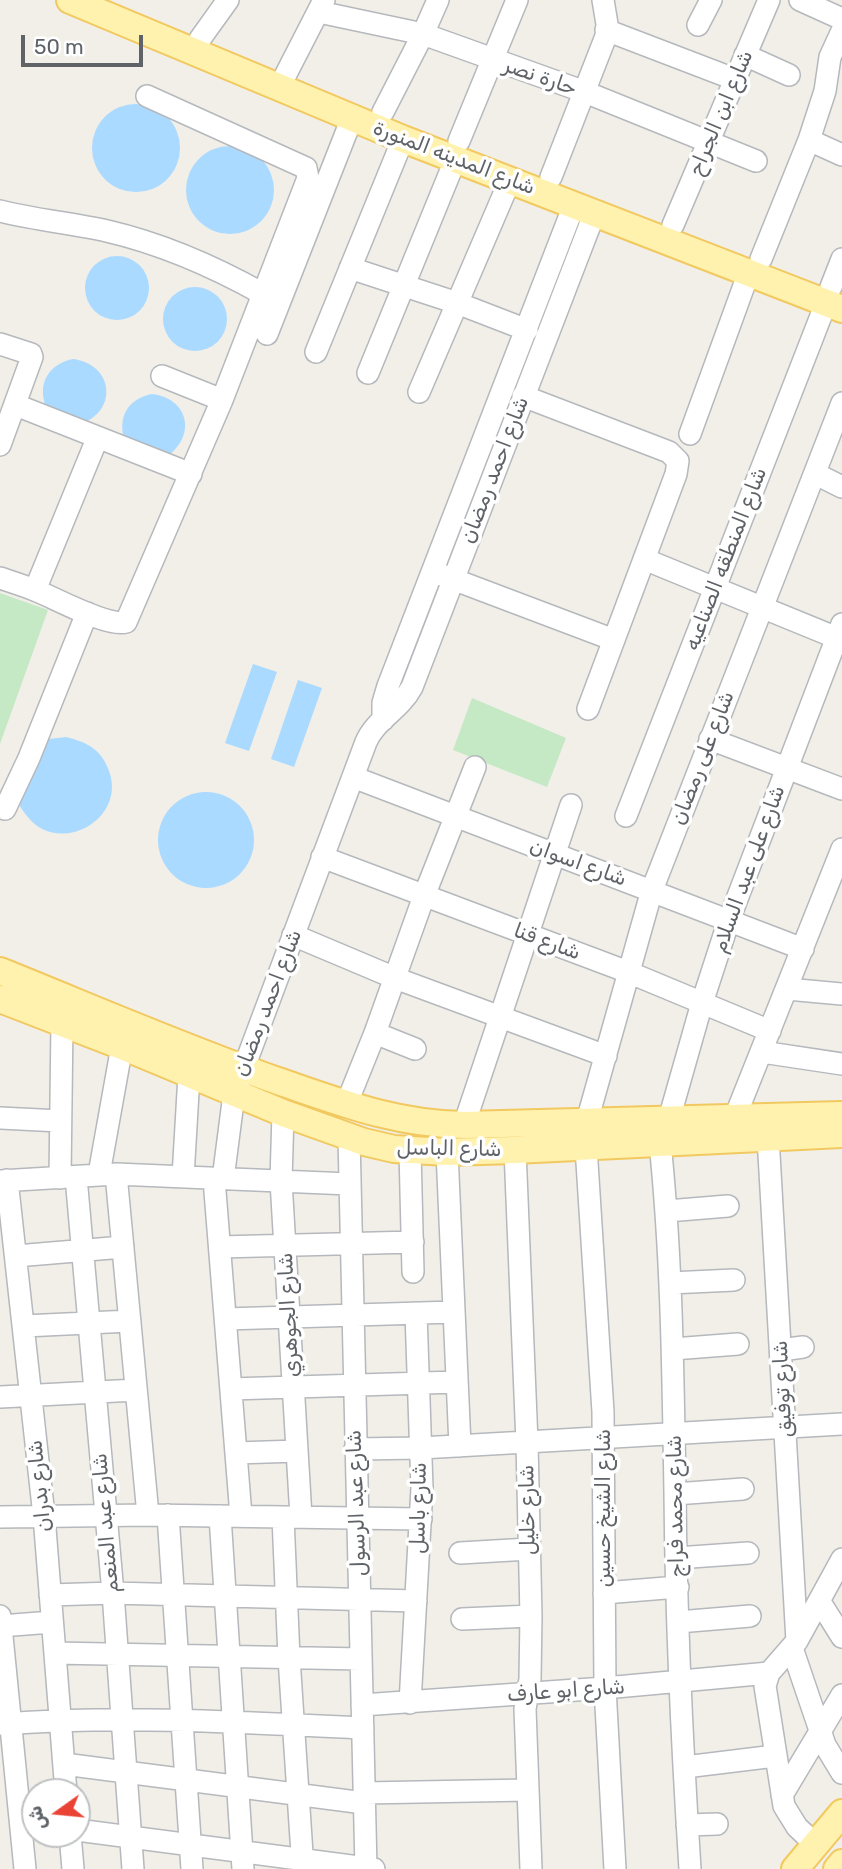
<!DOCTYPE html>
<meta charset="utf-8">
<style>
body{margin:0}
#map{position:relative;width:842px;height:1869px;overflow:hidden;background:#f1efe8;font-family:Rubik,"Noto Sans Arabic",sans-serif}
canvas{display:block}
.north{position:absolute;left:21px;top:1778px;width:70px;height:70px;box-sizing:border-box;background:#fff;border:2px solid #bfc1c3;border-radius:50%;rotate:255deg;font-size:19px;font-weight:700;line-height:28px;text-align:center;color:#5f6368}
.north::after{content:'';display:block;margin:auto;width:24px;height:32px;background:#ea4335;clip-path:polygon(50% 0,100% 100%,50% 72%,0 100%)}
.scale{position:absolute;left:21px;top:35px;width:122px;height:32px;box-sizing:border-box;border:4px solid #5f6368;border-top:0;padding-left:9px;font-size:21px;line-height:24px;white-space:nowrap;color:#5f6368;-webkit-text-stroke:5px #fff;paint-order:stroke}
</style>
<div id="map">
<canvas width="842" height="1869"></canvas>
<div class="north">ش</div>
<div class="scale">50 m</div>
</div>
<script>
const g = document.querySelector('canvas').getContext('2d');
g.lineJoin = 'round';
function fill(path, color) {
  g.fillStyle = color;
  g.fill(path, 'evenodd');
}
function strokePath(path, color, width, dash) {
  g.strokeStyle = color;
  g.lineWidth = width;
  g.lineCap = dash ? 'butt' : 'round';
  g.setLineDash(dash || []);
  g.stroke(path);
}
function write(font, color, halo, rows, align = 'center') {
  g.font = font + ' Rubik,"Noto Sans Arabic",sans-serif';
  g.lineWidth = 7;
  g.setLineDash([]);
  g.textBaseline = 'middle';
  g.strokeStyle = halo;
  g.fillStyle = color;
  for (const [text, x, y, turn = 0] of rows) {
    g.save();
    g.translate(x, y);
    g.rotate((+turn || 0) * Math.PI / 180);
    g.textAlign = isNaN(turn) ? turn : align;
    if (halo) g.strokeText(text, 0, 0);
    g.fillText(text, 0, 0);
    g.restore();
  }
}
fill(new Path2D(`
 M 0,593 L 48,610 L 0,744 Z
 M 472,698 L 566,738 L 547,787 L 453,750 Z`), '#c5e8c5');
fill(new Path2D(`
 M92 148a44 44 0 1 1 88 0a44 44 0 1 1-88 0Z
 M186 190a44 44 0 1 1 88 0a44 44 0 1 1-88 0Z
 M85 288a32 32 0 1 1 64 0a32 32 0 1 1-64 0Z
 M163 319a32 32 0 1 1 64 0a32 32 0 1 1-64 0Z
 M 73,359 C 113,364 119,410 81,424 L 46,407 C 37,383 49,364 73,359 Z
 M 152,394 C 187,398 197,433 169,455 L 125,442 C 117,418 127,399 152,394 Z
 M 253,664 L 277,672 L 249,751 L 225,743 Z
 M 298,680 L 322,688 L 294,767 L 271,759 Z
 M 66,737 C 87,742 102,750 109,771 C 127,820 58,857 27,816 C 22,810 15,800 16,792 C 16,784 30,756 34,747 L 49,739 Z
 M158 840a48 48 0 1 1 96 0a48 48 0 1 1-96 0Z`), '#aadaff');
const minor = new Path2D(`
 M 800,0 L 842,19
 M 319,12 L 423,34 L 585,92 L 756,161
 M 698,25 L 711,0
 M 606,30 L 734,79
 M 200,39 L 228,0
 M 745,55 L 789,75
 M 286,74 L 324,0
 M 383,112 L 423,34 L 438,0
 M 809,140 L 842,155
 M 459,141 L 517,0
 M 551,177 L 606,36 L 607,24 L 603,0
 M 0,211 C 35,220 72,223 107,231 C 163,244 213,266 263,294
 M 673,225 L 769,0
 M 761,259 L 809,140 L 825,91 L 830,57 L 842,31
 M 350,268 L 457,303 L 527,330
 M 831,287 L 842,259
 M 267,334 L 352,118
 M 0,344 L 31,354 L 32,357 L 0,445
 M 316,352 L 403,139
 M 368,373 L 456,158
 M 162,376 L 222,400
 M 419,392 L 510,180
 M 523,396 L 669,452 L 678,461 L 676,474 L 588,709
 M 16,405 L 191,474
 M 690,434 L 749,272
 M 816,474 L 842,487
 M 644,559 L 842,640
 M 442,575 L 614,640
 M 0,578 C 12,582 25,586 37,591 C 57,599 107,627 126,622 L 222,400 L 308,178 L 306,168 L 147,96
 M 35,590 L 97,439
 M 383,720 L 383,703 L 388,686 L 574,205
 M 710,739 L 842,789
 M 353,777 L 803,949
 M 5,809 L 29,758 L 87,613
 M 626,816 L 826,303
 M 322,857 L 628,972 L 770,1031
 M 293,935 L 395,978 L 606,1056
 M 787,989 L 842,994
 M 375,1033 L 415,1049
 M 762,1052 L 842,1064
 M 346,1105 L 375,1033 L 424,896 L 475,767
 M 283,1113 L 281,1181 L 301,1517
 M 735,1117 L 842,849
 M 0,1118 L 60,1121
 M 669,1119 L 702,1003 L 729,920 L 842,624
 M 587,1121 L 652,890 L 842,403
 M 464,1125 L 571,805
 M 349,1137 L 366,1869
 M 768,1137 L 797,1641
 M 660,1143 C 672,1259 673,1376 675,1493 C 676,1618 682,1744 690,1869
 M 586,1147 L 603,1412 L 605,1688 L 615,1869
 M 515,1150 L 527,1443 L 531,1616 L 530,1679 L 525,1709 L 531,1869
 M 410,1151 L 413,1272
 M 447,1152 L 460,1446
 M 99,1174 L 122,1046
 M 116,1174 L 148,1515
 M 76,1177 L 113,1593 L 133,1869
 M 183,1177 L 189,1075
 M 60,1178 L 62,1023
 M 214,1179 L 241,1516
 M 223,1179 L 234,1094 L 366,742 C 376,719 399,711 412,687 L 595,212
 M 7,1180 L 44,1516 L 66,1792
 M 0,1181 L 116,1174 L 349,1184
 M 667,1211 L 728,1206
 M 220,1247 L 413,1242
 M 16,1256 L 123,1247
 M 670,1283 L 734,1280
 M 226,1319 L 453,1312
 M 24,1326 L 130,1321
 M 673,1349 L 738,1344
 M 781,1350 L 803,1347
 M 231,1389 L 456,1382
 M 0,1397 L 136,1390
 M 355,1449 L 421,1448 L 842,1424
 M 236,1453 L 297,1451
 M 675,1494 L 743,1489
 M 168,1515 L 192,1869
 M 220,1516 L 243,1869
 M 0,1517 L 148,1515 L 421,1519
 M 283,1517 L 289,1658 L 303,1869
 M 460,1553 L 529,1549
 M 677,1558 L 748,1553
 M 604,1593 L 678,1587
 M 50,1595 L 113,1593 L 416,1601
 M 820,1602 L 842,1637
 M 0,1616 L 25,1869
 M 462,1619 L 531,1616
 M 678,1622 L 750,1616
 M 0,1626 L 52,1622
 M 792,1648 L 825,1745 L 842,1773
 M 55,1653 L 361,1659
 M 410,1703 L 422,1488 L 416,1313
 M 362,1705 L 605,1688 L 769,1673
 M 0,1724 C 121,1715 242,1722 363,1728
 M 64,1764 L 364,1803
 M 685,1767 L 775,1756
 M 364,1793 L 528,1790
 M 782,1795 L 842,1695
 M 687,1825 L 717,1824
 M 77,1830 L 374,1869
 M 70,1834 L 73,1869
 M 816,1845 L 797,1827 L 784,1806 L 765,1686 L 769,1673 L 797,1641 L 842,1559`);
const major = new Path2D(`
 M 70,0 L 403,139 L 842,309
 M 0,971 C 92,1008 184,1048 278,1081 C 342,1103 396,1124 464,1125 L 842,1115
 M 0,999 L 122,1046 L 283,1113 L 364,1142 L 394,1149 L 447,1152 L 515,1150 L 842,1134
 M 795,1869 L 842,1813
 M 837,1869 L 842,1863`);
strokePath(minor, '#b5b8bc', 24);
strokePath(major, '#f2c960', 30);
strokePath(minor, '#fff', 21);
strokePath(major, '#fff2af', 26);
write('21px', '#5f6368', '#fff', [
 ["حارة نصر",540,77,19],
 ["شارع ابن الجراح",721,113,-67],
 ["شارع المدينه المنورة",454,158,21],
 ["شارع احمد رمضان",495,470,-69],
 ["شارع المنطقه الصناعيه",726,559,-69],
 ["شارع على رمضان",703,758,-69],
 ["شارع اسوان",578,863,20],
 ["شارع على عبد السلام",749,869,-70],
 ["شارع قنا",547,942,20],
 ["شارع احمد رمضان",268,1003,-69],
 ["شارع الباسل",449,1149,1],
 ["شارع الجوهري",289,1315,-93],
 ["شارع توفيق",783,1389,-93],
 ["شارع بدران",40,1486,-96],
 ["شارع عبد الرسول",357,1503,-92],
 ["شارع محمد فراج",676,1506,-91],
 ["شارع باسل",419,1508,-89],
 ["شارع الشيخ حسين",604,1508,-90],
 ["شارع خليل",528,1510,-91],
 ["شارع عبد المنعم",106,1523,-95],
 ["شارع ابو عارف",566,1691,-4]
]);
</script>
